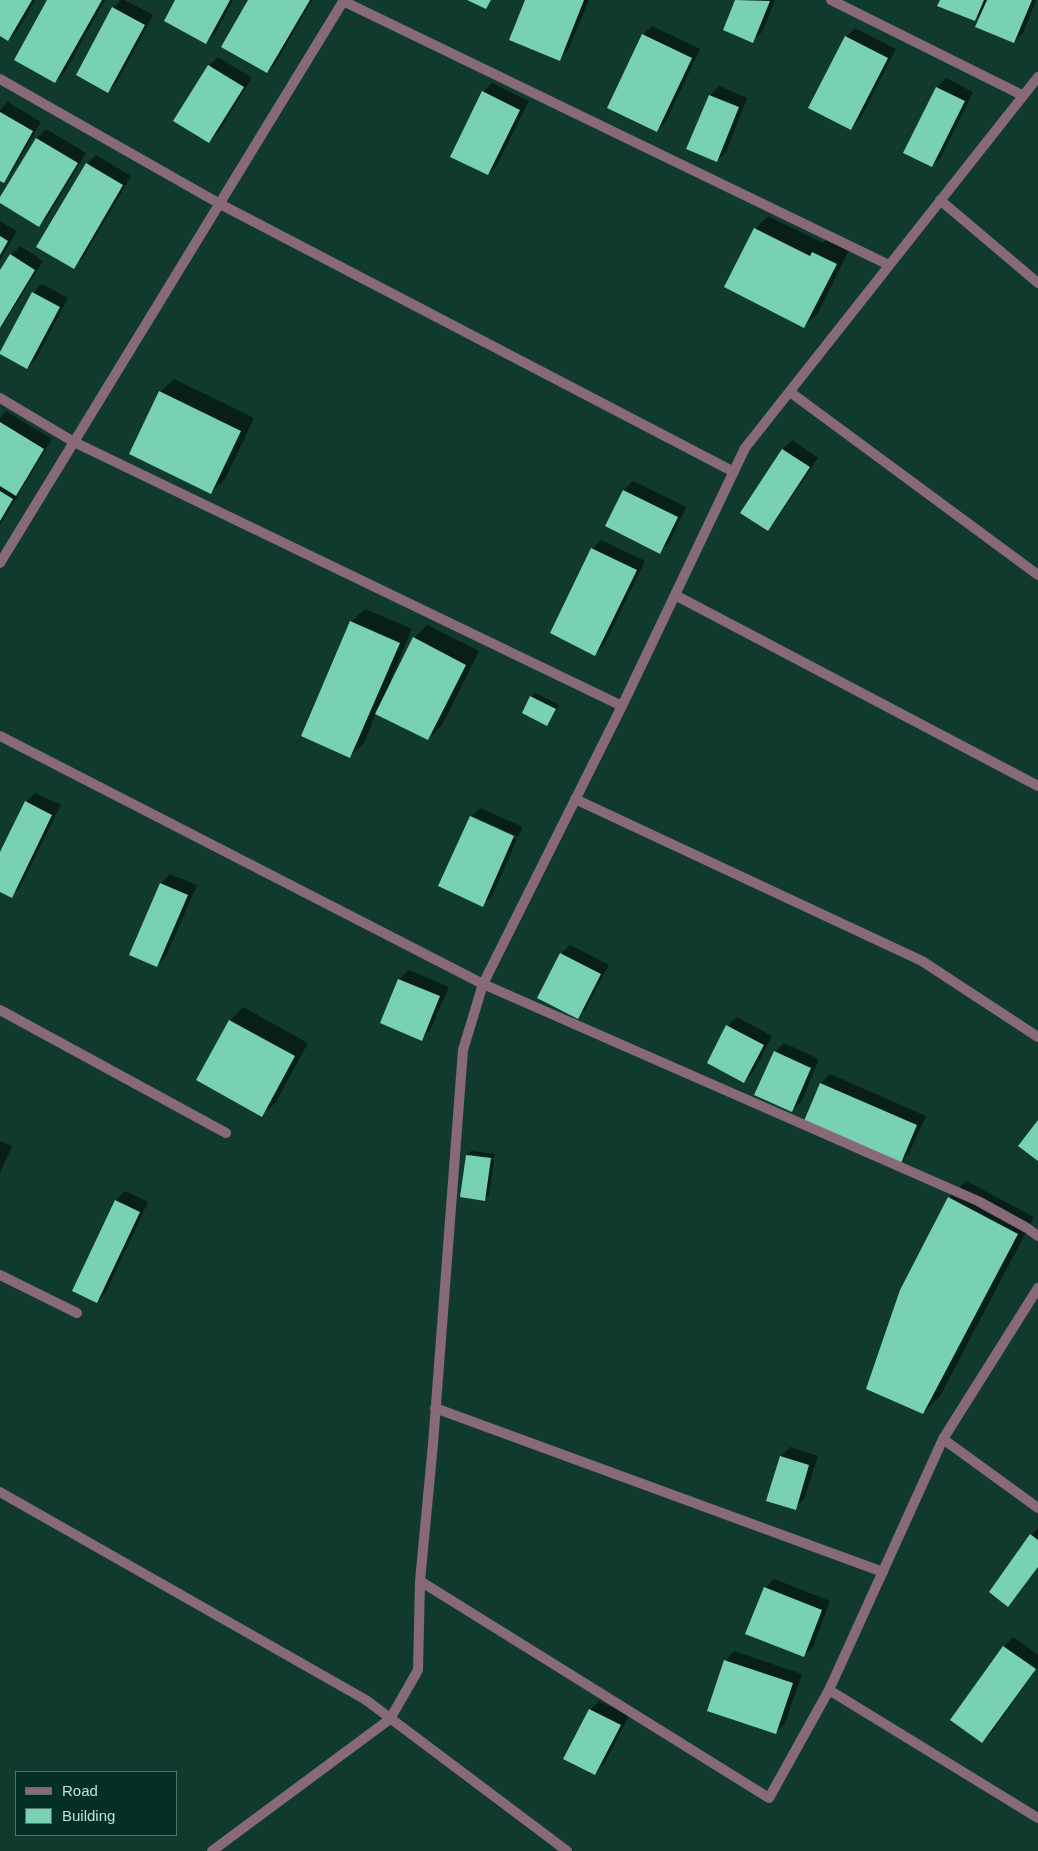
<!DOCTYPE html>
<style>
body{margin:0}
#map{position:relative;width:1038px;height:1851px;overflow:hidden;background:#103a2e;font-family:Arial,sans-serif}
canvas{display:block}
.legend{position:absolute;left:15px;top:1771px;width:162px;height:65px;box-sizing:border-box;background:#032f24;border:1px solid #4e776b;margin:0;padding:6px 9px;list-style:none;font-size:15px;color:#bee2d5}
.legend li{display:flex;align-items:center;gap:10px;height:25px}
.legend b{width:25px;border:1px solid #4e776b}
</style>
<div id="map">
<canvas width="1038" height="1851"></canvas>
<ul class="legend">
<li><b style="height:6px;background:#886977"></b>Road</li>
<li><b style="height:14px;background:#78d1b3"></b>Building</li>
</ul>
</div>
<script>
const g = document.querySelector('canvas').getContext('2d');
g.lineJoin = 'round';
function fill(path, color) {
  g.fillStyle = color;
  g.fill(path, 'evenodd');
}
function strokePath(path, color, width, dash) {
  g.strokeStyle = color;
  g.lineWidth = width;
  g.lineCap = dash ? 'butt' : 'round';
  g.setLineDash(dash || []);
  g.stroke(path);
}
fill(new Path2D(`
 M 0,0 L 35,0 L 17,31 L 8,40 L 0,35 Z
 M 49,0 L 105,0 L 64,73 L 55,82 Z
 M 121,0 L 125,0 L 153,15 L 117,82 L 108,91 L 113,8 Z
 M 177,0 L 233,0 L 215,34 L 206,43 Z
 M 249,0 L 312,0 L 276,63 L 267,72 Z
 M 527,0 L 589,0 L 568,50 L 559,59 Z
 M 736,0 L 775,0 L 762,32 L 752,41 L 724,29 Z
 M 941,0 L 1036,0 L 1023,33 L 1014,42 L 983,11 L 974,20 Z
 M 652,26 L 700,49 L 666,121 L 657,130 L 643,35 Z
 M 855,28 L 896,49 L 860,119 L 851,128 L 846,37 Z
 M 218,57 L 252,78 L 218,133 L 209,142 L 209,66 Z
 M 946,78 L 973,92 L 941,157 L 932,166 L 937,88 Z
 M 492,83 L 529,101 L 497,165 L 488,174 L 483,92 Z
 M 719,86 L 747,98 L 726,152 L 716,161 L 710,96 Z
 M 8,102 L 41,122 L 12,172 L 3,181 L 0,179 L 0,110 Z
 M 46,129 L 86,153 L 48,216 L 39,225 L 0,201 L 0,200 L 37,138 Z
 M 96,155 L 131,176 L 83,258 L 73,267 L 87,164 Z
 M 768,216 L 823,243 L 827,239 L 849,250 L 818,313 L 804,326 L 755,229 Z
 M 0,221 L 17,231 L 0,260 Z
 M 20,246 L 43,261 L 0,330 L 0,273 L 11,255 Z
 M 42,284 L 68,298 L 36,359 L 27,368 L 33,293 Z
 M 174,379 L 254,418 L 225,479 L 211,492 L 160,392 Z
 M 6,411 L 52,439 L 0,525 L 0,418 Z
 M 792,440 L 818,458 L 776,521 L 767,530 L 742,513 L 783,449 Z
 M 633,481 L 686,507 L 669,543 L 660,552 L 606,526 L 624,490 Z
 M 601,540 L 645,561 L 604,645 L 595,654 L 592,549 Z
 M 365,609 L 412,629 L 390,681 L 392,682 L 414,638 L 427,625 L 479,651 L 442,725 L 428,739 L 376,713 L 364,743 L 350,756 L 351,622 Z
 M 535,693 L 559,705 L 551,720 L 547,724 L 531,697 Z
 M 35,793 L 61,805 L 20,887 L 11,896 L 0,891 L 0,854 L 26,802 Z
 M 480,808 L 523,827 L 518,837 L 473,816 L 473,819 L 517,839 L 492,896 L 482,905 L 471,817 Z
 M 170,874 L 197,885 L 166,956 L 157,965 L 130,954 L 161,883 Z
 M 570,945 L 609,965 L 586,1008 L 577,1017 L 561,954 Z
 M 409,970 L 449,987 L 430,1030 L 421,1039 L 382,1022 L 399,979 Z
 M 243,1007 L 308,1043 L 276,1102 L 262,1115 L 230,1021 Z
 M 737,1017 L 772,1036 L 753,1072 L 744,1082 L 727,1026 Z
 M 784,1043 L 819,1059 L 801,1102 L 791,1111 L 775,1052 Z
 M 830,1074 L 926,1116 L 909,1153 L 900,1162 L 806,1121 L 821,1083 Z
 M 0,1141 L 12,1146 L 0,1173 Z
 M 471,1151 L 495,1154 L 494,1158 L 469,1154 L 469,1156 L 494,1160 L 489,1195 L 484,1199 L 467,1155 Z
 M 966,1181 L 1034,1217 L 940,1396 L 923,1413 L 949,1198 Z
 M 125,1191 L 148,1202 L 106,1292 L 97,1302 L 73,1291 L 116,1200 Z
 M 790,1447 L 818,1456 L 804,1499 L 795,1508 L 781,1456 Z
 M 1038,1528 L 1038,1568 L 1017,1596 L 1008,1605 L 1031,1535 Z
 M 774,1579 L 830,1601 L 813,1647 L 803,1656 L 765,1588 Z
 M 1013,1637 L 1038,1655 L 1038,1667 L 991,1733 L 982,1742 L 952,1720 L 1004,1646 Z
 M 734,1651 L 802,1674 L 785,1723 L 775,1733 L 725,1661 Z
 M 599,1701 L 629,1716 L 604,1764 L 595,1773 L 590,1710 Z`), '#0007');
fill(new Path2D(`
 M 0,0 L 32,0 L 8,41 L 0,36 Z
 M 47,0 L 102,0 L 55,83 L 14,60 Z
 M 175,0 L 230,0 L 206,44 L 164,21 Z
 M 248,0 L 310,0 L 267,73 L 221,47 Z
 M 467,0 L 491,0 L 486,9 Z
 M 525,0 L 584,0 L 560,61 L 509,40 Z
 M 735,0 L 770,1 L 753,43 L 723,30 Z
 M 940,0 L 984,0 L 975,21 L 937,6 Z
 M 987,0 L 1032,0 L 1014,43 L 975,27 Z
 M 112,7 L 145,25 L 108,93 L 76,75 Z
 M 642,34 L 692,58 L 657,132 L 607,108 Z
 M 845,36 L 888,58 L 851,130 L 808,108 Z
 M 208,65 L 244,87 L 209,143 L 173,121 Z
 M 936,87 L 965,101 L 932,167 L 903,153 Z
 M 482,91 L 520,110 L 488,175 L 450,157 Z
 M 709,95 L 739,107 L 717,162 L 686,149 Z
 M 0,112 L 33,131 L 4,183 L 0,181 Z
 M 36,138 L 78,163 L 39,227 L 0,203 L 0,197 Z
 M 86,163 L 123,185 L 74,269 L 36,247 Z
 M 754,228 L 810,256 L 812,252 L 837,264 L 804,328 L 724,287 Z
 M 0,236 L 8,241 L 0,255 Z
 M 10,254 L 35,270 L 0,328 L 0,270 Z
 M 32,292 L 60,307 L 27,369 L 0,354 L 0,352 Z
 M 159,391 L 241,431 L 211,494 L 129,454 Z
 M 0,422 L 44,449 L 16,496 L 0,486 Z
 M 782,449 L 810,467 L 768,531 L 740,513 Z
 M 623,490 L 678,517 L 660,554 L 605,526 Z
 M 0,491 L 13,499 L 0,521 Z
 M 591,548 L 637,570 L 595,656 L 550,633 Z
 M 350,621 L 400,643 L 350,758 L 301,736 Z
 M 413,637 L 466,665 L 428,740 L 375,714 Z
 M 530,696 L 556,709 L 547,726 L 522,713 Z
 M 25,801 L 52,815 L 12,898 L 0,892 L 0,852 Z
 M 470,816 L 514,836 L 483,907 L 438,886 Z
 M 160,883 L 188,895 L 157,967 L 129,955 Z
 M 560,953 L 601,974 L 578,1019 L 537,998 Z
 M 398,979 L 440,996 L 422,1041 L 380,1023 Z
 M 229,1020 L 295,1056 L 262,1117 L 196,1080 Z
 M 726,1025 L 764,1045 L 744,1083 L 707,1063 Z
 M 774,1051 L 811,1068 L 792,1112 L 754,1095 Z
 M 820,1083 L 917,1125 L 901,1163 L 804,1121 Z
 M 1038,1120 L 1038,1161 L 1018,1146 Z
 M 466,1155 L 491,1158 L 485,1201 L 460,1197 Z
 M 948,1197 L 1018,1234 L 923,1414 L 866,1389 L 900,1290 Z
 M 115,1200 L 140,1212 L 97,1303 L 72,1291 Z
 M 780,1456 L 809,1465 L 796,1510 L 766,1501 Z
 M 1030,1534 L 1038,1540 L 1038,1567 L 1008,1607 L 989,1592 Z
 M 764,1587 L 822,1610 L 804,1657 L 745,1634 Z
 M 1003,1646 L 1036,1669 L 982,1743 L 950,1720 Z
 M 724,1660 L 793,1683 L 776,1734 L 707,1711 Z
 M 589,1709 L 621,1725 L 595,1775 L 563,1759 Z`), '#78d1b3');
strokePath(new Path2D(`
 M 831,0 L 1022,95
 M 343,1 L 889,265
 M 0,79 L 220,204 L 734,472
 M 940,200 L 1038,283
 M 790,392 L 1038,575
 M 0,398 L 74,442 L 622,706
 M 0,563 L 344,0
 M 675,595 L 1038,786
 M 0,736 L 483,984 L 978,1201 L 1027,1228 L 1038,1236
 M 575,799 L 922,961 L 1038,1037
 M 0,1010 L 226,1133
 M 0,1275 L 77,1313
 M 435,1408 L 883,1572
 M 943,1439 L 1038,1508
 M 0,1492 L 366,1700 L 567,1851
 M 420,1581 L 769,1798 L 829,1690 L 943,1439 L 1038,1288
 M 829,1690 L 1038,1818
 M 212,1851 L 390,1719 L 418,1670 L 420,1581 L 433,1444 L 463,1050 L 483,984 L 622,706 L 745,448 L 1038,77`), '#886977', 10);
</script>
